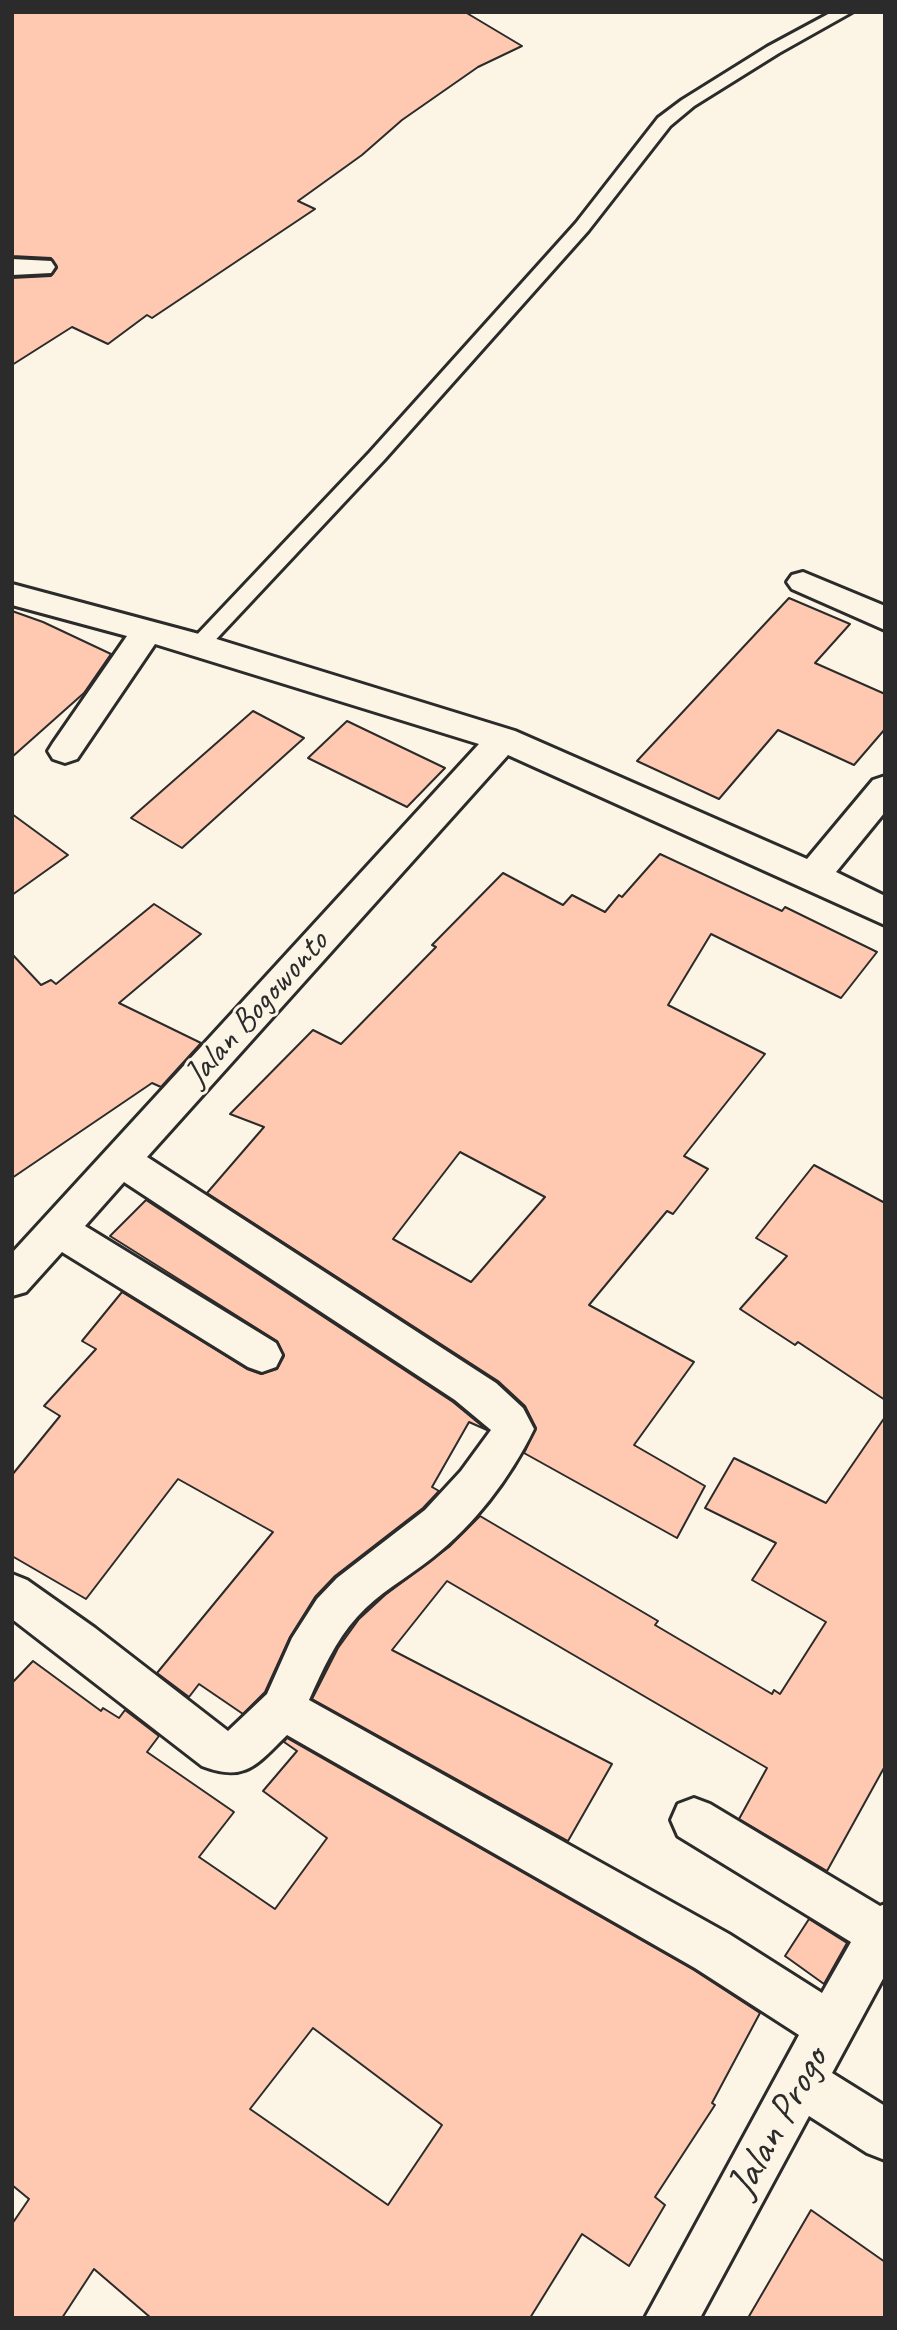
<!DOCTYPE html>
<style>
body{margin:0}
#map{position:relative;width:897px;height:2330px;overflow:hidden;background:#fcf5e5;font-family:Caveat,sans-serif}
canvas{display:block}
.frame{position:absolute;inset:0;border:14px solid #2b2b2b;pointer-events:none}
</style>
<div id="map">
<canvas width="897" height="2330"></canvas>
<div class="frame"></div>
</div>
<script>
const g = document.querySelector('canvas').getContext('2d');
g.lineJoin = 'round';
function fill(path, color) {
  g.fillStyle = color;
  g.fill(path, 'evenodd');
}
function strokePath(path, color, width, dash) {
  g.strokeStyle = color;
  g.lineWidth = width;
  g.lineCap = dash ? 'butt' : 'round';
  g.setLineDash(dash || []);
  g.stroke(path);
}
function write(font, color, halo, rows, align = 'center') {
  g.font = font + ' Caveat,sans-serif';
  g.lineWidth = 6;
  g.setLineDash([]);
  g.textBaseline = 'middle';
  g.strokeStyle = halo;
  g.fillStyle = color;
  for (const [text, x, y, turn = 0] of rows) {
    g.save();
    g.translate(x, y);
    g.rotate((+turn || 0) * Math.PI / 180);
    g.textAlign = isNaN(turn) ? turn : align;
    if (halo) g.strokeText(text, 0, 0);
    g.fillText(text, 0, 0);
    g.restore();
  }
}
const building = new Path2D(`
 M 12,12 L 465,12 L 522,46 L 478,67 L 402,120 L 362,155 L 298,201 L 315,209 L 152,318 L 147,315 L 108,344 L 72,327 L 12,365 L 12,278 L 51,276 L 57,268 L 51,258 L 12,256 Z
 M 789,598 L 850,624 L 815,663 L 885,694 L 885,729 L 854,765 L 778,730 L 719,799 L 637,761 Z
 M 12,611 L 43,622 L 111,654 L 84,693 L 12,757 Z
 M 253,711 L 304,738 L 182,848 L 131,818 Z
 M 347,721 L 445,768 L 407,807 L 308,758 Z
 M 12,814 L 68,855 L 12,895 Z
 M 660,854 L 782,911 L 785,907 L 877,952 L 841,998 L 711,934 L 668,1005 L 765,1054 L 684,1156 L 708,1169 L 673,1214 L 667,1211 L 589,1305 L 694,1362 L 634,1445 L 705,1486 L 677,1538 L 524,1453 L 536,1428 L 525,1406 L 498,1381 L 207,1193 L 264,1127 L 230,1114 L 313,1030 L 341,1044 L 436,947 L 432,945 L 503,873 L 563,905 L 572,895 L 605,912 L 619,895 L 622,897 ZM 460,1152 L 545,1197 L 471,1282 L 393,1239 Z
 M 154,904 L 201,934 L 119,1003 L 201,1043 L 161,1087 L 152,1083 L 12,1178 L 12,954 L 41,985 L 51,980 L 56,984 Z
 M 814,1165 L 885,1203 L 885,1400 L 798,1342 L 795,1345 L 740,1309 L 787,1256 L 756,1238 Z
 M 146,1200 L 453,1402 L 487,1430 L 469,1422 L 432,1487 L 439,1491 L 423,1508 L 335,1576 L 315,1597 L 290,1637 L 265,1692 L 243,1714 L 199,1684 L 189,1697 L 157,1673 L 273,1532 L 178,1479 L 86,1599 L 12,1556 L 12,1475 L 60,1416 L 44,1406 L 96,1349 L 82,1341 L 122,1292 L 247,1369 L 261,1374 L 277,1369 L 284,1356 L 277,1341 L 110,1236 Z
 M 885,1417 L 885,1766 L 827,1871 L 739,1819 L 767,1768 L 447,1581 L 392,1650 L 612,1764 L 568,1841 L 312,1699 L 338,1648 L 359,1619 L 385,1595 L 449,1547 L 480,1516 L 658,1621 L 655,1625 L 772,1694 L 774,1690 L 780,1694 L 826,1622 L 752,1580 L 776,1543 L 705,1508 L 734,1458 L 826,1503 Z
 M 33,1661 L 101,1711 L 103,1708 L 119,1718 L 125,1710 L 159,1736 L 147,1752 L 234,1812 L 199,1857 L 275,1909 L 327,1838 L 263,1791 L 297,1751 L 284,1742 L 287,1738 L 694,1970 L 760,2013 L 712,2103 L 715,2105 L 655,2197 L 665,2205 L 629,2266 L 582,2234 L 530,2318 L 151,2318 L 94,2269 L 62,2318 L 12,2318 L 12,2224 L 29,2199 L 12,2185 L 12,1683 ZM 313,2028 L 442,2125 L 388,2205 L 250,2109 Z
 M 809,1919 L 847,1943 L 824,1984 L 785,1956 Z
 M 811,2210 L 885,2262 L 885,2318 L 748,2318 Z`);
fill(building, '#ffc9b1');
strokePath(building, '#2b2b2b', 2);
const lane = new Path2D(`
 M 832,12 L 852,12 L 779,53 L 694,106 L 670,126 L 588,231 L 384,460 L 206,650 L 192,650 L 189,645 L 192,640 L 370,452 L 576,223 L 658,118 L 682,100 L 767,47 Z`);
const street = new Path2D(`
 M 12,259 L 51,261 L 55,267 L 51,273 L 12,275 Z
 M 803,572 L 885,606 L 885,630 L 792,589 L 787,582 L 792,575 Z
 M 12,584 L 210,637 L 515,731 L 807,859 L 873,780 L 885,776 L 885,812 L 836,872 L 885,896 L 885,925 L 508,755 L 147,1157 L 496,1383 L 523,1408 L 534,1429 C 510,1478 475,1524 432,1558 C 407,1578 378,1593 357,1617 C 335,1641 322,1671 309,1700 L 729,1934 L 822,1993 L 851,1942 L 678,1836 L 671,1820 L 678,1804 L 694,1798 L 710,1804 L 880,1906 L 885,1904 L 885,1975 L 832,2073 L 885,2106 L 885,2160 L 867,2153 L 809,2116 L 700,2318 L 645,2318 L 799,2035 L 695,1968 L 287,1735 C 257,1764 246,1783 202,1766 L 12,1619 L 12,1574 L 27,1580 L 95,1628 L 228,1731 L 267,1694 L 292,1638 L 317,1599 L 337,1578 L 425,1510 L 461,1471 L 491,1430 L 455,1400 L 124,1182 L 85,1226 L 276,1343 L 282,1355 L 276,1367 L 262,1372 L 248,1367 L 62,1252 L 26,1292 L 12,1296 L 12,1253 L 479,744 L 155,644 L 77,759 L 65,763 L 53,759 L 48,751 L 53,743 L 127,636 L 12,605 Z`);
strokePath(lane, '#2b2b2b', 6);
strokePath(street, '#2b2b2b', 6);
fill(lane, '#fcf5e5');
fill(street, '#fcf5e5');
write('35px', '#2b2b2b', '#fcf5e5', [
 ["Jalan Bogowonto",257,1009,-48]
]);
write('42px', '#2b2b2b', '#fcf5e5', [
 ["Jalan Progo",779,2123,-61]
]);
</script>
